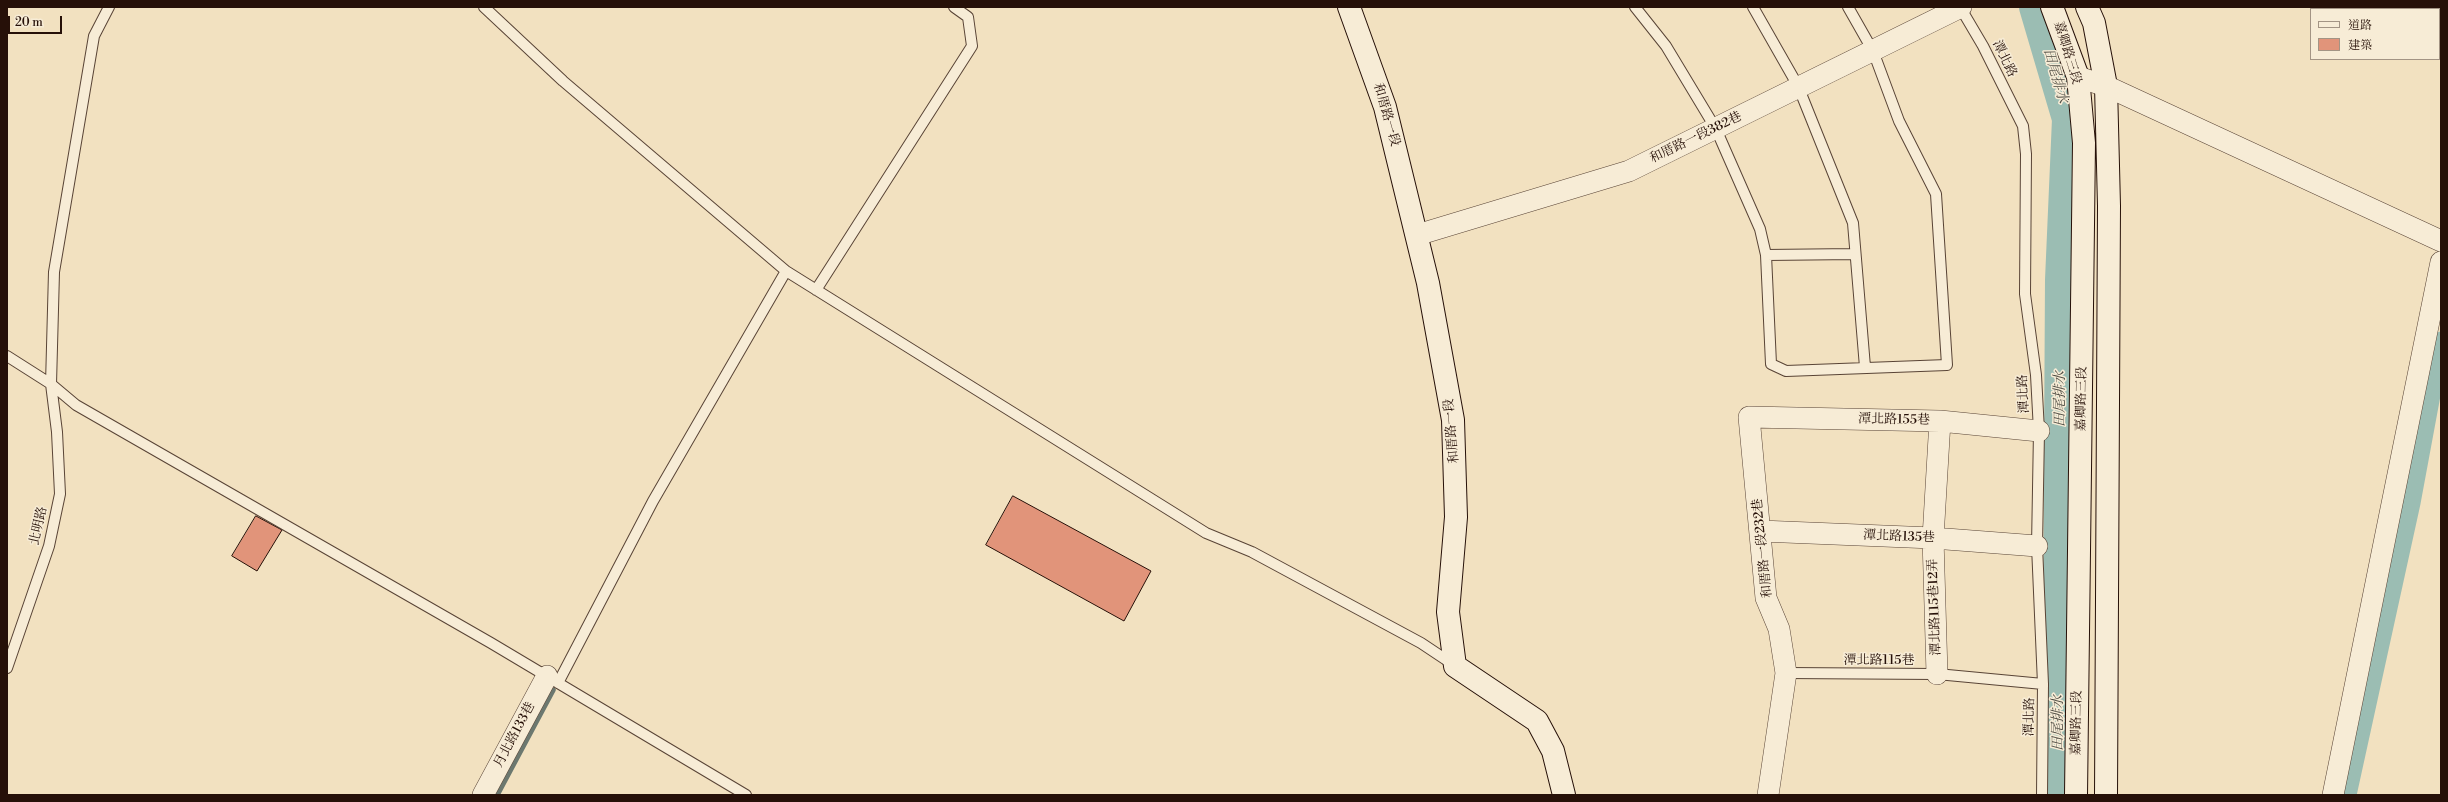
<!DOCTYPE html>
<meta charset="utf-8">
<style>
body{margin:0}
#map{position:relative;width:2448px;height:802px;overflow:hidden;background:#f2e1c0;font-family:"Libre Bodoni","Noto Serif TC",serif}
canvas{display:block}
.frame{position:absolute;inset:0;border:8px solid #261008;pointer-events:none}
.legend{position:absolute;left:2310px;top:8px;width:130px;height:52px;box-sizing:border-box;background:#f7ecd6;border:1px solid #a39484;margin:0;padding:5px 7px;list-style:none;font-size:12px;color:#261008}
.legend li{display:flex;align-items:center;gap:8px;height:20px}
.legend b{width:20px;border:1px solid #a39484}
.scale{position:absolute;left:8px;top:16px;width:54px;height:18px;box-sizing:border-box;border:2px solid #261008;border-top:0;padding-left:5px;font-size:12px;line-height:14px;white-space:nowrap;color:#261008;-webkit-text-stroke:3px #f7ecd6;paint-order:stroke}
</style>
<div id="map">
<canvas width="2448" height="802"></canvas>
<div class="frame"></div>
<ul class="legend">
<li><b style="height:5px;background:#f7ecd6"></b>道路</li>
<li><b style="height:11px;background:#e1947a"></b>建築</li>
</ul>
<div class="scale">20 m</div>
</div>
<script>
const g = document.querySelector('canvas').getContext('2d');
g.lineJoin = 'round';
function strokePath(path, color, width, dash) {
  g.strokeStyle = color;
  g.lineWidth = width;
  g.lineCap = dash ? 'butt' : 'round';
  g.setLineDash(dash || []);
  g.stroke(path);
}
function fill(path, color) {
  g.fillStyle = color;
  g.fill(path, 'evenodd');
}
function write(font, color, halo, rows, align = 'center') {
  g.font = font + ' "Libre Bodoni","Noto Serif TC",serif';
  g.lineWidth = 3;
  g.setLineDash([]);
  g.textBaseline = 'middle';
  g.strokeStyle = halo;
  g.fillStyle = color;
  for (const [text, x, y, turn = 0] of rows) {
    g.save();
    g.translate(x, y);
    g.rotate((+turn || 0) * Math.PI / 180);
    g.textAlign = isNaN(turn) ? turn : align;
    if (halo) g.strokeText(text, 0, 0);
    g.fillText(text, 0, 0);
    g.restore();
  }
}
strokePath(new Path2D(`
 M 497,795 L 553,690`), '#6c786f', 5.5);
strokePath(new Path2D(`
 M 2347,795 L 2411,503 L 2441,341`), '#9bbdb3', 19);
strokePath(new Path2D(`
 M 2035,7 L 2068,119 L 2061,280 L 2058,795`), '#9bbdb3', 32);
const building = new Path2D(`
 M 1013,496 L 1151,571 L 1124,621 L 986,545 Z
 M 256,516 L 282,530 L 257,571 L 232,556 Z`);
fill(building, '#e1947a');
strokePath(building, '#261008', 1);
const lane = new Path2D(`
 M 484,7 L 563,81 L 786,271 L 1206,533 L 1252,552 L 1421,643 L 1454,665
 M 1635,7 L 1666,46 L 1716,129 L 1760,229 L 1766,255 L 1771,364 L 1786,371 L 1947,365 L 1936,194 L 1899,121 L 1873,51 L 1848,7
 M 1753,7 L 1798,86 L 1853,223 L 1865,367
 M 1960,7 L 1983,46 L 2023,126 L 2026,154 L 2025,294 L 2036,375 L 2039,431 L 2037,546 L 2043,684 L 2042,795
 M 1766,255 L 1855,254
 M 816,290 L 972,46 L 968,17 L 954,7
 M 7,356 L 51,384 L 76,405 L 491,643 L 746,795
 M 7,668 L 49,546 L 60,494 L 57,432 L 51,384 L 54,272 L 94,36 L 109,7
 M 1786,673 L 1937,674 L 2043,684
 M 558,683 L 653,501 L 786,271`);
const street = new Path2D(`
 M 2078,77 L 2106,86 L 2441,241
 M 1417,235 L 1629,171 L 1961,7
 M 1760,531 L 1933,538 L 2037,546
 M 1937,674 L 1933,538 L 1940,421
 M 483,795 L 547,676
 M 1768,795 L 1786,673 L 1779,629 L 1766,598 L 1749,417 L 1940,421 L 2039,431
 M 2333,795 L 2441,262`);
const secondary = new Path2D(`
 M 1349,7 L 1385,107 L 1428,283 L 1453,420 L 1456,517 L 1448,612 L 1455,666 L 1537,721 L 1553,751 L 1564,795
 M 2052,7 L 2078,77 L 2084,143 L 2076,795
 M 2087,7 L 2094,23 L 2106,86 L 2109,206 L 2106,795`);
strokePath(lane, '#594436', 12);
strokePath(street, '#594436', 22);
strokePath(secondary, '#261008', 24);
strokePath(lane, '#f7ecd6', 10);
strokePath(street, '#f7ecd6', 21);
strokePath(secondary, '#f7ecd6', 22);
write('13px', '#261008', '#f7ecd6', [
 ["嘉卿路三段",2067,53,73],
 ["潭北路",2004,59,64],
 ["和厝路一段",1386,115,74],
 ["和厝路一段382巷",1696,138,-26],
 ["潭北路",2024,394,-93],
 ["嘉卿路三段",2082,399,-89],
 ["潭北路155巷",1894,420,1],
 ["和厝路一段",1452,431,-95],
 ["北明路",39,526,-77],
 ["潭北路135巷",1899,537,2],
 ["和厝路一段232巷",1763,548,-96],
 ["潭北路115巷12弄",1935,607,-92],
 ["潭北路115巷",1879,661],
 ["潭北路",2030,717,-89],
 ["嘉卿路三段",2077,723,-89],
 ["月北路133巷",515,735,-62]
]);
write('italic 14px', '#4f4d44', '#f7ecd6', [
 ["田尾排水",2055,76,74],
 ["田尾排水",2061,399,-90],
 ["田尾排水",2059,723,-90]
]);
</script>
